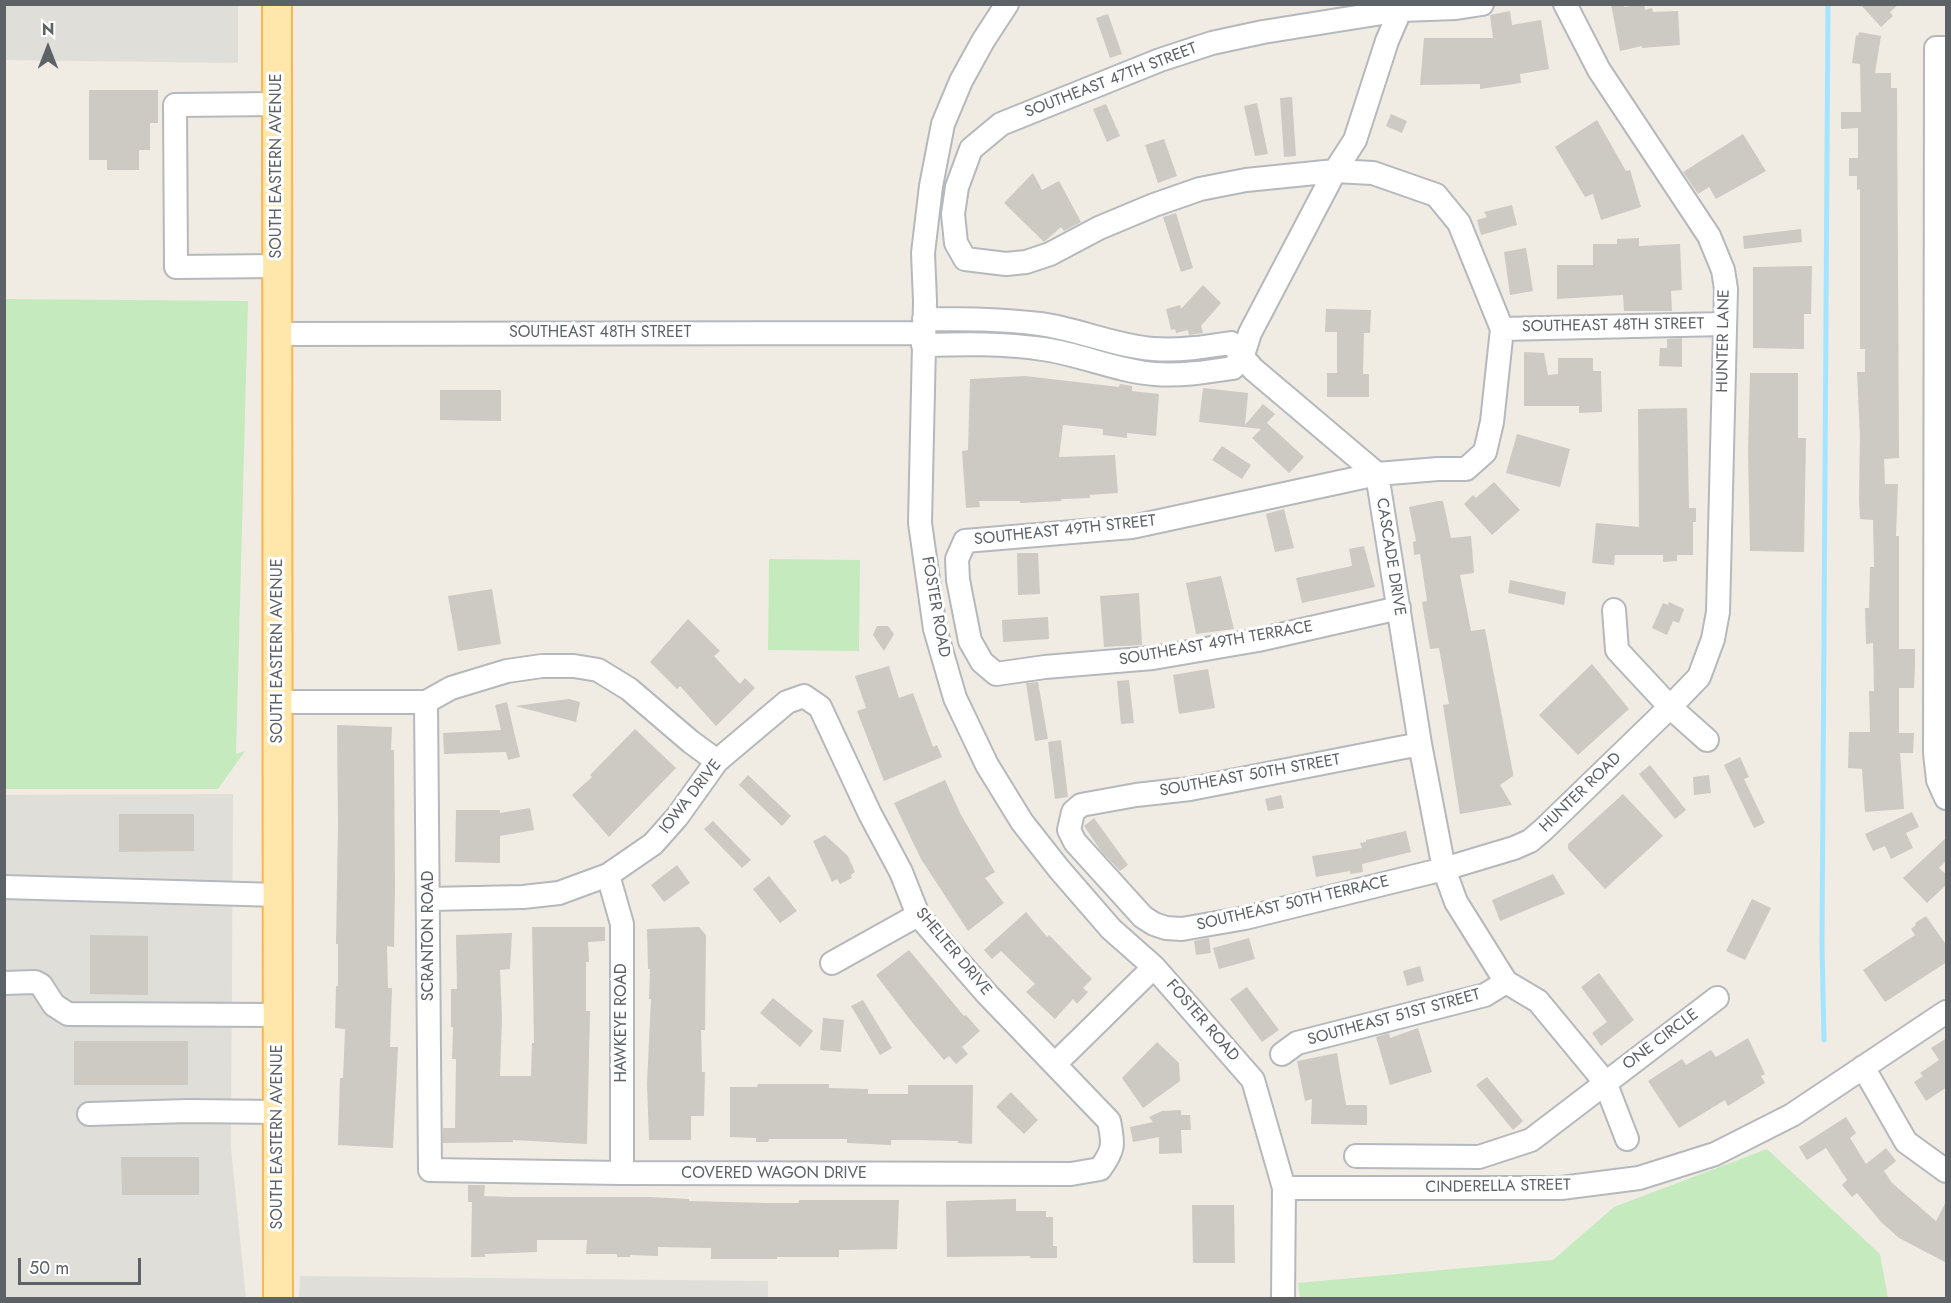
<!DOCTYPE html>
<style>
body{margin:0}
#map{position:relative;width:1951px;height:1303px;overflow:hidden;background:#f0ece4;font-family:Jost,sans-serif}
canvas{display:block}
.frame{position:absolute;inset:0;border:6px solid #5c6266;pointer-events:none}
.north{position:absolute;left:18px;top:18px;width:60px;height:60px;-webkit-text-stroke:4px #fff;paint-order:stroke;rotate:0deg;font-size:16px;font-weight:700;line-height:24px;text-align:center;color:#5c6266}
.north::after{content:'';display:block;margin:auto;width:21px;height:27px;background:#5c6266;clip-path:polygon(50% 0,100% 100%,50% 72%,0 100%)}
.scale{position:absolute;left:18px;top:1258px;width:123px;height:27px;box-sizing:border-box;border:3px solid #5c6266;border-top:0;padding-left:8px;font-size:18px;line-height:21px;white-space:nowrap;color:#5c6266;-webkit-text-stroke:4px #fff;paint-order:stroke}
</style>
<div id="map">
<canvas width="1951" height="1303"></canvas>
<div class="frame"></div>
<div class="north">N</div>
<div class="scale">50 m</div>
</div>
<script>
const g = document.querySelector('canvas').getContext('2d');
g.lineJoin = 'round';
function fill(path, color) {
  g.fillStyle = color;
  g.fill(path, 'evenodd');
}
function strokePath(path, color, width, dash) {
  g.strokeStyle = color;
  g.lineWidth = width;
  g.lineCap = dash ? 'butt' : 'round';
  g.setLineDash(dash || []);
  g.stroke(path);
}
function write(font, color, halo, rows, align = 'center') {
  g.font = font + ' Jost,sans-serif';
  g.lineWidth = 6;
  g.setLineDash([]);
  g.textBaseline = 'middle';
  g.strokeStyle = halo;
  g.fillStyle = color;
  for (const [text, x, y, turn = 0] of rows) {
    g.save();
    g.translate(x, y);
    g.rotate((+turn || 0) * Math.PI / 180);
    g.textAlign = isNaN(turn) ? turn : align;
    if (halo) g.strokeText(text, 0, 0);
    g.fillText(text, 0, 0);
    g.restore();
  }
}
fill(new Path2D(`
 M 5,4 L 238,5 L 238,63 L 5,60 Z
 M 233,794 L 231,1148 L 246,1298 L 5,1298 L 4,795 Z
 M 300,1276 L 768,1281 L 768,1298 L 299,1298 Z`), '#e0ded8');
fill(new Path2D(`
 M 5,299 L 248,301 L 236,754 L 245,751 L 218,789 L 5,789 Z
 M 769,559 L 860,560 L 859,651 L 768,650 Z
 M 1767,1149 L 1880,1254 L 1888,1298 L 1300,1298 L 1298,1283 L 1553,1260 L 1614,1207 Z`), '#c4eabe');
strokePath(new Path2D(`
 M 1824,1040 L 1822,944 L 1828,4`), '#a5e4ff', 5);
fill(new Path2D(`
 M 1611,4 L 1624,4 L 1624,7 L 1644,4 L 1645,10 L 1652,8 L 1653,12 L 1678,11 L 1680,45 L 1642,48 L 1642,46 L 1620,51 Z
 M 1860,4 L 1899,4 L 1890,12 L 1893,16 L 1881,27 Z
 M 1510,11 L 1512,25 L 1541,20 L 1549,69 L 1520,74 L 1521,83 L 1480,89 L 1480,84 L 1420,85 L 1424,38 L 1493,38 L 1490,15 Z
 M 1108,14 L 1122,54 L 1110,58 L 1096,18 Z
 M 1859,32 L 1881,36 L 1875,73 L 1891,73 L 1891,88 L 1897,88 L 1899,458 L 1884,459 L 1885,484 L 1898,484 L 1896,536 L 1899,536 L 1899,649 L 1915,649 L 1915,667 L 1914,688 L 1899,688 L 1899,733 L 1914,733 L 1913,753 L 1900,753 L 1904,809 L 1865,812 L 1862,769 L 1848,768 L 1849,732 L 1870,732 L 1869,691 L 1874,691 L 1873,643 L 1866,644 L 1865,608 L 1869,608 L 1870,567 L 1874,567 L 1873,520 L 1860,519 L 1859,500 L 1860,436 L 1857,372 L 1865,372 L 1865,349 L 1860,349 L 1860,189 L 1857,190 L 1857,176 L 1849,176 L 1849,158 L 1858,158 L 1858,128 L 1841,129 L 1841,112 L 1861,112 L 1860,64 L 1852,63 L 1856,35 L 1858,36 Z
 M 89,90 L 158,90 L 158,123 L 150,123 L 150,150 L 139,150 L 139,170 L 107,170 L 107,160 L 89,160 Z
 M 1292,97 L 1296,156 L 1284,157 L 1280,98 Z
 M 1257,103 L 1268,154 L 1255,156 L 1244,106 Z
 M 1106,104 L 1120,136 L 1107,142 L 1093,109 Z
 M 1391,114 L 1407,121 L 1402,133 L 1386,126 Z
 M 1597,120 L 1626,171 L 1630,170 L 1641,207 L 1601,220 L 1593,194 L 1585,197 L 1555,147 Z
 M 1743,134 L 1766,171 L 1716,199 L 1709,187 L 1698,194 L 1683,172 Z
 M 1164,139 L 1177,176 L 1158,183 L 1145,145 Z
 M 1033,173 L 1042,190 L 1059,181 L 1081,222 L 1064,231 L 1061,227 L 1044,242 L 1004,203 Z
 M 1512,205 L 1517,225 L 1481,235 L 1477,220 L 1487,217 L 1484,212 Z
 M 1176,213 L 1193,268 L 1181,272 L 1163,217 Z
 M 1801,229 L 1802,242 L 1744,249 L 1743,236 Z
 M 1639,238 L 1639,246 L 1680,244 L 1682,290 L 1671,291 L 1672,311 L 1624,311 L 1623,295 L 1557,299 L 1557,265 L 1593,265 L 1593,244 L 1617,244 L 1617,239 Z
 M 1526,248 L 1533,291 L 1510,295 L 1504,252 Z
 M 1812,266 L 1811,314 L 1804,314 L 1804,349 L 1753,348 L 1753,267 Z
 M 1203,285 L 1221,303 L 1201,326 L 1203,333 L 1189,335 L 1188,330 L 1176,333 L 1175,329 L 1171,330 L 1166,309 L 1180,305 L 1181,309 Z
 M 1326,309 L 1371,310 L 1370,333 L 1364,333 L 1363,374 L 1369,374 L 1369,397 L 1327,397 L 1327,373 L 1337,373 L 1337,332 L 1325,332 Z
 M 1682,338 L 1682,367 L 1659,366 L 1660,348 L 1667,348 L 1667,339 Z
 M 1524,352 L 1544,353 L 1548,375 L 1558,374 L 1558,358 L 1593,358 L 1593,371 L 1601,371 L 1602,412 L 1579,413 L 1579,406 L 1524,406 Z
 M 1750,373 L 1798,373 L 1798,438 L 1806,438 L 1804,552 L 1750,551 L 1748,451 Z
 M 1025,376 L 1119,387 L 1120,384 L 1132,386 L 1132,391 L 1159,394 L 1156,436 L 1127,433 L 1127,438 L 1103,435 L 1103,429 L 1063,425 L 1059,457 L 1115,455 L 1118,493 L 1090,495 L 1090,498 L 1061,499 L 1062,501 L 1020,503 L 1020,501 L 979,501 L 980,507 L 966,508 L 962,451 L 968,450 L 970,379 Z
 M 1203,388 L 1248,393 L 1245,425 L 1263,404 L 1275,414 L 1267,423 L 1304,457 L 1289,473 L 1252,438 L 1261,429 L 1199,422 Z
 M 440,390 L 501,390 L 501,421 L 440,420 Z
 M 1687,408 L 1689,508 L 1696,508 L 1696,522 L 1693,522 L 1693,555 L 1677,555 L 1677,561 L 1663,562 L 1663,555 L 1615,555 L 1614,565 L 1592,563 L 1596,523 L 1639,527 L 1638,409 Z
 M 1517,434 L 1570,449 L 1560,487 L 1506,473 Z
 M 1222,446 L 1251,465 L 1242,479 L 1212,460 Z
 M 1494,482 L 1520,510 L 1492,535 L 1464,504 L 1473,495 L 1476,498 Z
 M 1438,501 L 1443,501 L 1451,538 L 1471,536 L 1474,573 L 1460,575 L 1471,631 L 1485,629 L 1513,773 L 1513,776 L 1500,785 L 1512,805 L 1460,814 L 1443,705 L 1449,704 L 1439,648 L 1430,649 L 1422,602 L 1427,601 L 1420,554 L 1414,555 L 1413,542 L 1416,541 L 1409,507 Z
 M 1284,509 L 1294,548 L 1275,552 L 1266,514 Z
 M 1364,546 L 1375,587 L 1302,603 L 1296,578 L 1352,566 L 1349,549 Z
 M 1017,553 L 1038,553 L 1040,594 L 1018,595 Z
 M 1221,576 L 1234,629 L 1196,634 L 1186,583 Z
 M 1510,580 L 1566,592 L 1564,605 L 1508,593 Z
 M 492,589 L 501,644 L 458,651 L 448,596 Z
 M 1139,593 L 1142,645 L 1104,647 L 1100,596 Z
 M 1669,602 L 1684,609 L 1679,623 L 1673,621 L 1667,635 L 1652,628 L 1663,603 L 1668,605 Z
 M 1048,617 L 1049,639 L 1003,642 L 1002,620 Z
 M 688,619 L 720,651 L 714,656 L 740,684 L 745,678 L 755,688 L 716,726 L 680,686 L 677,689 L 650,662 Z
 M 877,626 L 888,626 L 894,634 L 884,651 L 873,635 Z
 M 1592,664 L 1629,709 L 1578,755 L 1539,715 Z
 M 889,666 L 899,698 L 913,693 L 933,747 L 937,745 L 942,757 L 884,781 L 857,711 L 866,708 L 855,676 Z
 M 1208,669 L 1215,708 L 1179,714 L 1173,675 Z
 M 1129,680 L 1134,723 L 1121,724 L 1117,681 Z
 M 1038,682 L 1048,739 L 1035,741 L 1026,683 Z
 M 569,699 L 580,702 L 576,722 L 515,706 Z
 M 507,702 L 520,757 L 508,760 L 506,752 L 444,754 L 443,733 L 501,730 L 495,705 Z
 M 337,725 L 392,727 L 391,750 L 394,750 L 395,887 L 394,947 L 387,946 L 388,988 L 392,988 L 390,1047 L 398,1047 L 393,1148 L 338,1145 L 340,1078 L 343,1078 L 345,1029 L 335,1028 L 336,986 L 338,986 L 338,944 L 336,944 L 338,826 Z
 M 635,729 L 676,768 L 609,837 L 572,795 L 592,777 L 590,775 Z
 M 1061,740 L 1068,797 L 1055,799 L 1048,742 Z
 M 1740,757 L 1749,777 L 1744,779 L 1765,823 L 1754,828 L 1724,765 Z
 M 1650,765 L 1686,810 L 1675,819 L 1639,774 Z
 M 748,775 L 791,816 L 782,826 L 739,785 Z
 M 1709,775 L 1711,793 L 1694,795 L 1693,777 Z
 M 945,780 L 961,815 L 995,872 L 985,878 L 1004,903 L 968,931 L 921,859 L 894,803 Z
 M 1623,794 L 1663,836 L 1605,889 L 1568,849 L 1568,844 Z
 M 1281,795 L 1284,808 L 1268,811 L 1265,799 Z
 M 530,808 L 534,830 L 500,836 L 500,863 L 455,862 L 456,810 L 500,810 L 500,813 Z
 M 1912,812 L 1919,827 L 1906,833 L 1913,848 L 1891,859 L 1885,846 L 1873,851 L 1865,834 Z
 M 119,814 L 194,814 L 194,851 L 119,852 Z
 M 1094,818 L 1128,865 L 1120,871 L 1101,851 L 1084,826 Z
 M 713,821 L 751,860 L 742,868 L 704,829 Z
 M 1406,831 L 1411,852 L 1362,864 L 1363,872 L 1350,874 L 1350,871 L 1316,877 L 1312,856 L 1362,848 L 1360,843 L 1366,842 L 1366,840 Z
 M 825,835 L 848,856 L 855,872 L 851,875 L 852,878 L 840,884 L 837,879 L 832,882 L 813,841 Z
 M 1947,837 L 1947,860 L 1939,868 L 1947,875 L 1947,884 L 1927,903 L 1903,878 Z
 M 677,865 L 690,883 L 664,902 L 651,885 Z
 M 1553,874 L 1565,894 L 1500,921 L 1492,900 Z
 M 769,876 L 797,911 L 780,923 L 753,889 Z
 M 1752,899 L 1771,908 L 1745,960 L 1726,951 Z
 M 1026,912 L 1047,937 L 1049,935 L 1092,979 L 1083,988 L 1088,992 L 1077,1004 L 1073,999 L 1055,1019 L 1026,992 L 1035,984 L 1001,951 L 992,959 L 984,950 Z
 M 1926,916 L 1947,946 L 1947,962 L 1885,1002 L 1863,970 L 1915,935 L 1911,929 L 1916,925 L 1915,923 Z
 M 532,927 L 605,927 L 605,941 L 588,942 L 589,962 L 586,962 L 586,1011 L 590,1011 L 587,1144 L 513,1140 L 513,1142 L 443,1143 L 443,1128 L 455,1128 L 456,1059 L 452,1059 L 453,1027 L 451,1027 L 451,989 L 457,989 L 456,935 L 512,933 L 510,969 L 500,970 L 502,1018 L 500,1076 L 531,1076 L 532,1043 L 534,1043 Z
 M 699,927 L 706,935 L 705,1030 L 701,1030 L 702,1072 L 705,1072 L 704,1116 L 691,1116 L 691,1140 L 649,1140 L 647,1083 L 651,999 L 649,999 L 650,969 L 648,969 L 647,929 Z
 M 90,935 L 148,936 L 148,995 L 90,994 Z
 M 1209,938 L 1211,953 L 1196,955 L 1194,941 Z
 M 1249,938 L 1255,959 L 1219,969 L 1213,948 Z
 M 909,950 L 964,1016 L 966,1015 L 980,1031 L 962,1047 L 968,1054 L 956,1064 L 949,1056 L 944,1060 L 911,1021 L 876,975 Z
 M 1420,966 L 1424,981 L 1407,986 L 1403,971 Z
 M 1599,973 L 1634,1020 L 1601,1046 L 1592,1033 L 1607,1022 L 1581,987 Z
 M 1247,987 L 1279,1030 L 1262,1042 L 1230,999 Z
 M 773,998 L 813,1031 L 800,1047 L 760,1013 Z
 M 863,1000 L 892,1048 L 880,1055 L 851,1006 Z
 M 823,1018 L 844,1020 L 841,1052 L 820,1050 Z
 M 1418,1028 L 1432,1072 L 1390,1085 L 1376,1037 L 1389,1033 L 1390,1038 Z
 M 1748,1038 L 1765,1074 L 1761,1076 L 1765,1083 L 1728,1106 L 1725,1100 L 1679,1128 L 1648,1081 L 1682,1059 L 1686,1065 L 1711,1050 L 1716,1057 Z
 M 1947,1038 L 1947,1087 L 1926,1101 L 1914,1082 L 1923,1076 L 1920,1073 L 1939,1060 L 1931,1048 Z
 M 74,1041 L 188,1041 L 188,1085 L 74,1085 Z
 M 1157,1042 L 1179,1063 L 1180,1081 L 1143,1108 L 1122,1078 Z
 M 1337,1053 L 1346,1105 L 1367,1105 L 1367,1125 L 1311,1124 L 1312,1099 L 1305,1101 L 1297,1061 Z
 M 1487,1077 L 1523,1121 L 1513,1130 L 1476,1085 Z
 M 758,1084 L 829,1084 L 829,1088 L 868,1089 L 868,1094 L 908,1094 L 908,1085 L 973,1085 L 972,1144 L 958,1143 L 958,1141 L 919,1140 L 891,1140 L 891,1145 L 847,1143 L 847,1139 L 769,1139 L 768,1142 L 756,1142 L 756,1138 L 730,1137 L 730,1087 L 757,1087 Z
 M 1011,1092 L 1038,1120 L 1024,1134 L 996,1107 Z
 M 1181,1110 L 1181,1115 L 1190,1115 L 1191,1130 L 1181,1130 L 1182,1153 L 1159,1154 L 1159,1137 L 1133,1142 L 1130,1127 L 1153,1122 L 1149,1117 L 1162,1111 Z
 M 1846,1117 L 1856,1133 L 1850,1138 L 1866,1164 L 1886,1148 L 1896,1161 L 1884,1171 L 1892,1183 L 1936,1221 L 1947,1200 L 1947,1263 L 1899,1238 L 1881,1222 L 1857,1193 L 1852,1197 L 1842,1185 L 1847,1180 L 1826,1148 L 1807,1160 L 1799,1147 Z
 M 121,1157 L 199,1157 L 199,1195 L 122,1195 Z
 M 468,1185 L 485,1185 L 484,1196 L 510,1197 L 648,1197 L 689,1199 L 689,1201 L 768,1203 L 799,1203 L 799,1200 L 899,1200 L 897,1249 L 839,1250 L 839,1257 L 777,1257 L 777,1259 L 711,1259 L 711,1248 L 658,1247 L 658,1256 L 630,1255 L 630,1257 L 617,1257 L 617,1254 L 586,1254 L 587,1240 L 537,1240 L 537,1252 L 485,1254 L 485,1257 L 471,1257 L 472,1202 L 468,1202 Z
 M 1016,1199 L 1016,1211 L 1046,1211 L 1046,1217 L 1053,1217 L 1053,1246 L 1057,1246 L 1057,1258 L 1030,1258 L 1030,1256 L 947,1257 L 946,1201 Z
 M 1192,1205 L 1234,1205 L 1235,1263 L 1193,1263 Z`), '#cdc9c3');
const minor = new Path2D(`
 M 1007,4 L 983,41 L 961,81 L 943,124 L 931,186 L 923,253 L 925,301 L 920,523 L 935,629 L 955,698 L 987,765 L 1022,822 L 1059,869 L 1111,929 L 1154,967 L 1253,1080 L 1284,1188 L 1283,1298
 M 1946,48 L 1936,48 L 1935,753 L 1938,780 L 1946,798
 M 277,266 L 176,267 L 175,105 L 277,104
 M 924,319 C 963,319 1001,319 1040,324 C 1078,329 1114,346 1153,349 C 1179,351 1205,347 1231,343 L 1253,369 L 1377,474 L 1420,744 L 1444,869 L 1456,902 L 1506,982 L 1538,1001 L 1605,1082 L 1627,1139
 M 1502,329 L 1724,324
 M 277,334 L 923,333
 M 923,345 C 963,344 1003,343 1043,349 C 1080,354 1116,371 1155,374 C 1181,376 1207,372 1233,368 L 1243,355 L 1250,333 L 1335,171 L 1355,140 L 1387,41 L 1403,4
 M 1399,608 L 1258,640 L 1153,658 L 1045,667 L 996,674 L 982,662 L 970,641 L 958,580 L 957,559 L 965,541 L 1132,527 L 1377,474 L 1438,469 L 1466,469 L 1485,452 L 1492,422 L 1502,329 L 1459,223 L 1436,195 L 1373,173 L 1335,171 L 1246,180 L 1200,189 L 1154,205 L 1099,228 L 1050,254 L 1026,262 L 1006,264 L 965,259 L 956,243 L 953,214 L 957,187 L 971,149 L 1001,124 L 1160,60 L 1212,43 L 1263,32 L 1401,10 L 1456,8 L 1482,4
 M 1614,610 L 1617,650 L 1670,707 L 1707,740
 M 278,702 L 426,702 L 451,688 L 507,671 L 542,666 L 574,666 L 598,670 L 629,689 L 691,742 L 717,761
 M 426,702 L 430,1170 L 622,1173 L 1071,1174 L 1100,1169 C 1114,1150 1114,1145 1109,1121 L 987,994 L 918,915 L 901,872 L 870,814 L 820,707 L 804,696 L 787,702 L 717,761 L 677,817 L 653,844 L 608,875 L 559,893 L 523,897 L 429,899
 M 1420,744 L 1190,789 L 1136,795 L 1081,805 L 1073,812 L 1069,830 L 1075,842 L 1143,917 L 1154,924 L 1166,928 L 1182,929 L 1245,918 L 1444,869 L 1514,848 L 1530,841 L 1543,830 L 1670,707 L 1699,677 L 1713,639 L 1718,612 L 1726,289 L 1723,270 L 1709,236 L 1599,70 L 1565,4
 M 608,875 L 622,924 L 622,1173
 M 4,887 L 278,895
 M 832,963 L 918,915
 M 4,983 L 35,982 L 41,985 L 54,1005 L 68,1014 L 278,1015
 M 1282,1054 L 1297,1043 L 1485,995 L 1506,982
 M 1055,1064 L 1154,967
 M 1863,1067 L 1906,1142 L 1946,1171
 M 89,1114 L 188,1111 L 278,1112
 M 1356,1156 L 1479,1157 L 1531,1140 L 1717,998
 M 1284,1188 L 1561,1188 L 1639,1178 L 1715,1154 L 1792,1115 L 1946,1012`);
const major = new Path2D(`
 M 277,4 L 278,1298`);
strokePath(minor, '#b5b8bc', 26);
strokePath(major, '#ffb54e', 32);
strokePath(minor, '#fff', 22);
strokePath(major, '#ffe6aa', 28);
write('16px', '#5c6266', '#fff', [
 ["SOUTHEAST 47TH STREET",1111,81,-21],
 ["SOUTH EASTERN AVENUE",277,166,-90],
 ["SOUTHEAST 48TH STREET",1613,326,-1],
 ["SOUTHEAST 48TH STREET",600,333],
 ["HUNTER LANE",1724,341,-89],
 ["SOUTHEAST 49TH STREET",1065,531,-6],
 ["CASCADE DRIVE",1390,557,81],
 ["FOSTER ROAD",935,607,80],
 ["SOUTHEAST 49TH TERRACE",1216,644,-10],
 ["SOUTH EASTERN AVENUE",278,651,-90],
 ["SOUTHEAST 50TH STREET",1250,776,-10],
 ["HUNTER ROAD",1581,793,-44],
 ["IOWA DRIVE",691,797,-52],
 ["SOUTHEAST 50TH TERRACE",1293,904,-13],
 ["SCRANTON ROAD",429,936,-90],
 ["SHELTER DRIVE",953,952,50],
 ["SOUTHEAST 51ST STREET",1394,1018,-15],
 ["FOSTER ROAD",1202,1021,49],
 ["HAWKEYE ROAD",622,1023,-90],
 ["ONE CIRCLE",1661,1040,-37],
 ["SOUTH EASTERN AVENUE",278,1137,-90],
 ["COVERED WAGON DRIVE",774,1174],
 ["CINDERELLA STREET",1498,1187,-1]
]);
</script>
